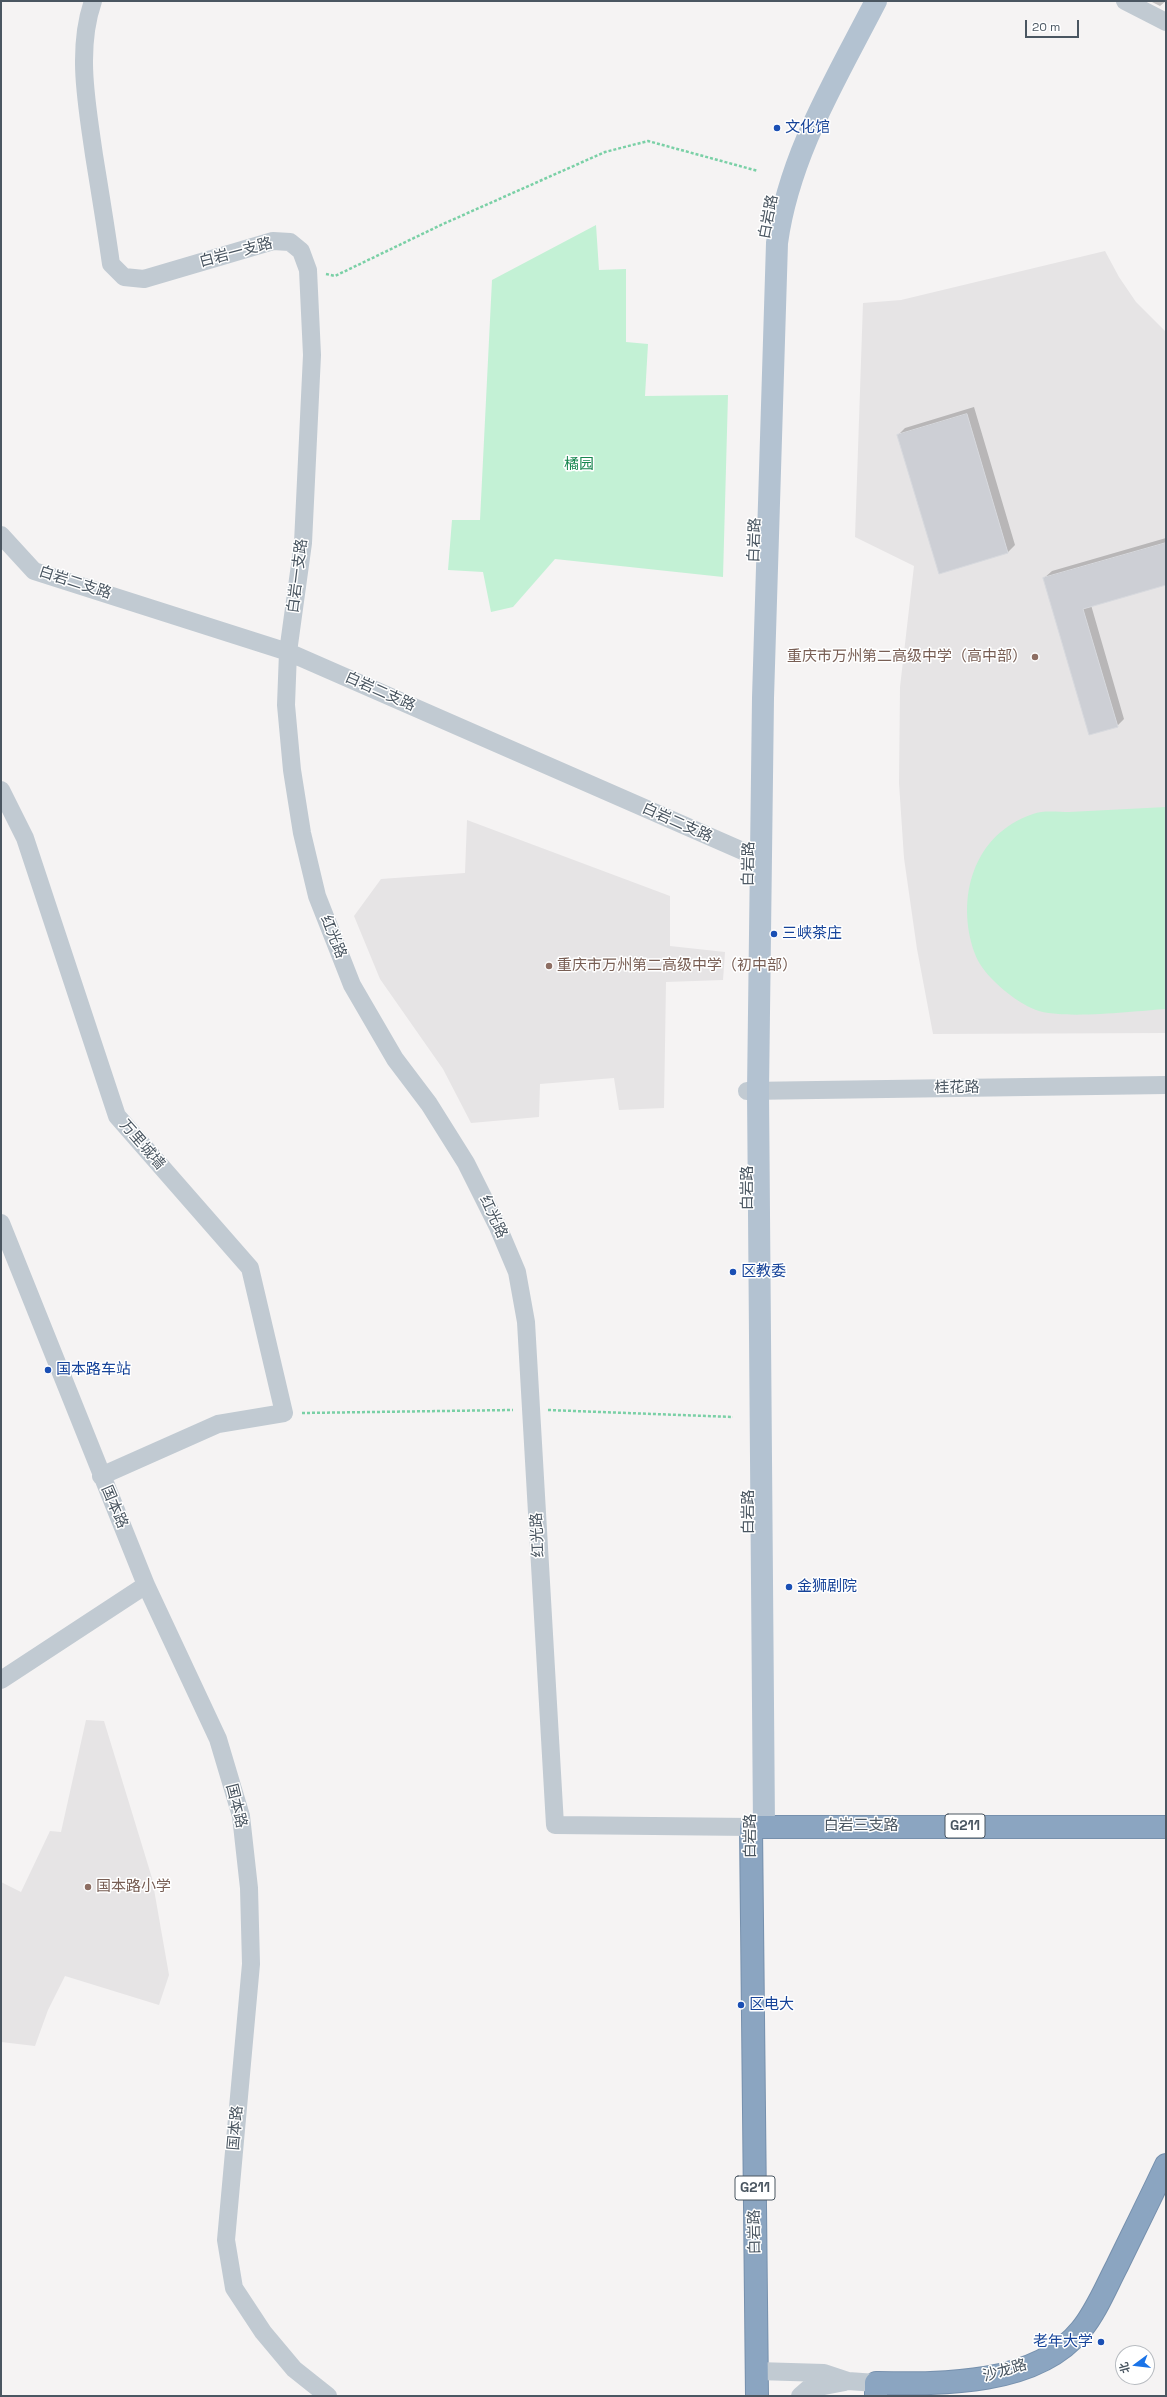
<!DOCTYPE html>
<meta charset="utf-8">
<style>
body{margin:0}
#map{position:relative;width:1167px;height:2397px;overflow:hidden;background:#f5f3f3;font-family:"Space Grotesk","Noto Sans SC",sans-serif}
canvas{display:block}
.frame{position:absolute;inset:0;border:2px solid #4a5661;pointer-events:none}
.north{position:absolute;left:1115px;top:2345px;width:40px;height:40px;box-sizing:border-box;background:#fff;border:1px solid #b7bbc0;border-radius:50%;rotate:255deg;font-size:11px;font-weight:700;line-height:16px;text-align:center;color:#4a5661}
.north::after{content:'';display:block;margin:auto;width:14px;height:18px;background:#1a73e8;clip-path:polygon(50% 0,100% 100%,50% 72%,0 100%)}
.scale{position:absolute;left:1025px;top:20px;width:54px;height:18px;box-sizing:border-box;border:2px solid #4a5661;border-top:0;padding-left:5px;font-size:12px;line-height:14px;white-space:nowrap;color:#4a5661;-webkit-text-stroke:3px #fff;paint-order:stroke}
</style>
<div id="map">
<canvas width="1167" height="2397"></canvas>
<div class="frame"></div>
<div class="north">北</div>
<div class="scale">20 m</div>
</div>
<script>
const g = document.querySelector('canvas').getContext('2d');
g.lineJoin = 'round';
function fill(path, color) {
  g.fillStyle = color;
  g.fill(path, 'evenodd');
}
function strokePath(path, color, width, dash) {
  g.strokeStyle = color;
  g.lineWidth = width;
  g.lineCap = dash ? 'butt' : 'round';
  g.setLineDash(dash || []);
  g.stroke(path);
}
function write(font, color, halo, rows, align = 'center') {
  g.font = font + ' "Space Grotesk","Noto Sans SC",sans-serif';
  g.lineWidth = 3;
  g.setLineDash([]);
  g.textBaseline = 'middle';
  g.strokeStyle = halo;
  g.fillStyle = color;
  for (const [text, x, y, turn = 0] of rows) {
    g.save();
    g.translate(x, y);
    g.rotate((+turn || 0) * Math.PI / 180);
    g.textAlign = isNaN(turn) ? turn : align;
    if (halo) g.strokeText(text, 0, 0);
    g.fillText(text, 0, 0);
    g.restore();
  }
}
fill(new Path2D(`
 M 1105,251 L 1119,277 L 1136,302 L 1166,332 L 1166,1033 L 933,1034 L 917,949 L 904,858 L 899,783 L 900,687 L 914,566 L 855,537 L 863,303 L 901,300 Z
 M 467,820 L 670,896 L 670,946 L 725,952 L 723,980 L 666,982 L 664,1108 L 619,1110 L 614,1078 L 540,1084 L 539,1117 L 471,1123 L 443,1069 L 380,979 L 354,916 L 381,879 L 465,873 Z
 M 86,1720 L 104,1721 L 152,1878 L 169,1975 L 159,2005 L 65,1976 L 48,2010 L 35,2046 L 1,2042 L 1,1882 L 21,1892 L 50,1831 L 61,1832 Z`), '#e6e4e5');
fill(new Path2D(`
 M 596,225 L 599,270 L 626,269 L 626,342 L 648,344 L 645,396 L 728,395 L 723,577 L 555,559 L 513,607 L 491,612 L 483,572 L 448,570 L 452,520 L 480,520 L 492,280 Z
 M 1166,807 L 1166,1009 C 1135,1011 1063,1020 1036,1010 C 1015,1002 983,976 975,954 C 955,899 973,834 1033,814 C 1043,810 1058,812 1069,812 C 1101,810 1134,809 1166,807 Z`), '#c3f1d5');
fill(new Path2D(`
 M 1150,1 L 1166,1 L 1160,6 Z
 M 974,407 L 1015,545 L 1008,552 L 940,573 L 898,435 L 905,428 Z
 M 1166,538 L 1166,584 L 1091,605 L 1124,719 L 1117,726 L 1044,578 L 1052,571 Z`), '#0003');
const building = new Path2D(`
 M 967,414 L 1008,553 L 939,574 L 897,435 Z
 M 1166,543 L 1166,585 L 1083,609 L 1118,727 L 1089,735 L 1043,578 Z`);
fill(building, '#cdcfd5');
strokePath(building, '#d7d9de', 1);
const highway = new Path2D(`
 M 757,2396 L 751,1827 L 1166,1827
 M 876,2396 L 876,2383 C 941,2384 1036,2386 1081,2330 C 1096,2312 1106,2287 1117,2266 C 1133,2233 1150,2199 1166,2165`);
strokePath(highway, '#7690ad', 24);
strokePath(new Path2D(`
 M 326,274 L 335,276 L 443,224 L 605,152 L 648,141 L 758,171
 M 548,1410 L 733,1417
 M 302,1413 L 513,1410`), '#7ad0a6', 2.5, [3, 2]);
strokePath(new Path2D(`
 M 93,1 C 76,50 87,105 94,155 C 100,192 106,228 111,264 L 124,277 L 144,279 L 273,241 L 290,242 L 301,251 L 308,270 L 312,355 L 303,543 L 288,652 L 286,705 L 292,770 L 302,833 L 317,896 L 352,985 L 395,1059 L 429,1104 L 466,1163 L 498,1227 L 517,1272 L 526,1322 L 555,1825 L 751,1827
 M 1125,1 L 1166,22
 M 1,535 L 34,571 L 288,652 L 761,859
 M 1,790 L 25,838 L 117,1116 L 250,1268 L 284,1413 L 218,1424 L 101,1476
 M 747,1091 L 1166,1085
 M 1,1223 L 146,1585 L 218,1739 L 241,1816 L 249,1888 L 251,1964 L 226,2240 L 234,2288 L 263,2332 L 294,2369 L 328,2396
 M 1,1680 L 146,1585
 M 757,2371 L 824,2373 L 848,2381 L 876,2383
 M 800,2396 L 808,2389 L 845,2382`), '#c1cad2', 18);
strokePath(new Path2D(`
 M 764,1826 L 758,1091 L 763,698 L 777,243 C 789,155 836,79 876,1`), '#b3c2d1', 22);
strokePath(highway, '#8ba5c1', 22);
for (const [x, y, r, color] of [
 [777,128,4,"#1a4fb4"],
 [1035,657,4,"#8d6e63"],
 [774,934,4,"#1a4fb4"],
 [549,966,4,"#8d6e63"],
 [733,1272,4,"#1a4fb4"],
 [48,1370,4,"#1a4fb4"],
 [789,1587,4,"#1a4fb4"],
 [88,1887,4,"#8d6e63"],
 [741,2005,4,"#1a4fb4"],
 [1101,2342,4,"#1a4fb4"]
]) {
  const dot = new Path2D();
  dot.arc(x, y, r, 0, 2 * Math.PI);
  g.fillStyle = color;
  g.fill(dot);
  strokePath(dot, '#fff', 1.5);
}
for (const [x, y, w] of [
 [965,1826,40],
 [755,2188,40]
]) {
  const box = new Path2D();
  box.roundRect(x - w / 2, y - 12, w, 24, 3);
  g.fillStyle = '#fff';
  g.fill(box);
  strokePath(box, '#4a5661', 1);
}
write('bold 14px', '#4a5661', null, [
 ["G211",965,1826],
 ["G211",755,2188]
]);
write('15px', '#164399', '#fff', [
 ["文化馆",785,128],
 ["三峡茶庄",782,934],
 ["区教委",741,1272],
 ["国本路车站",56,1370],
 ["金狮剧院",797,1587],
 ["区电大",749,2005],
 ["老年大学",1093,2342,"right"]
], 'left');
write('15px', '#4a5661', '#fff', [
 ["白岩路",769,217,-79],
 ["白岩一支路",236,253,-15],
 ["白岩路",755,540,-88],
 ["白岩一支路",298,576,-83],
 ["白岩二支路",75,583,18],
 ["白岩二支路",380,692,24],
 ["白岩二支路",677,823,24],
 ["白岩路",749,864,-89],
 ["红光路",333,937,68],
 ["桂花路",957,1088,-1],
 ["万里城墙",142,1145,49],
 ["白岩路",748,1188,-90],
 ["红光路",493,1217,65],
 ["国本路",114,1507,67],
 ["白岩路",749,1512,-90],
 ["红光路",538,1535,-93],
 ["国本路",236,1806,76],
 ["白岩三支路",861,1826],
 ["白岩路",751,1836,-90],
 ["国本路",236,2128,-85],
 ["白岩路",755,2232,-91],
 ["沙龙路",1005,2371,-16]
]);
write('15px', '#17864f', '#fff', [
 ["橘园",579,465]
]);
write('15px', '#785e54', '#fff', [
 ["重庆市万州第二高级中学（高中部）",1027,657,"right"],
 ["重庆市万州第二高级中学（初中部）",557,966],
 ["国本路小学",96,1887]
], 'left');
</script>
